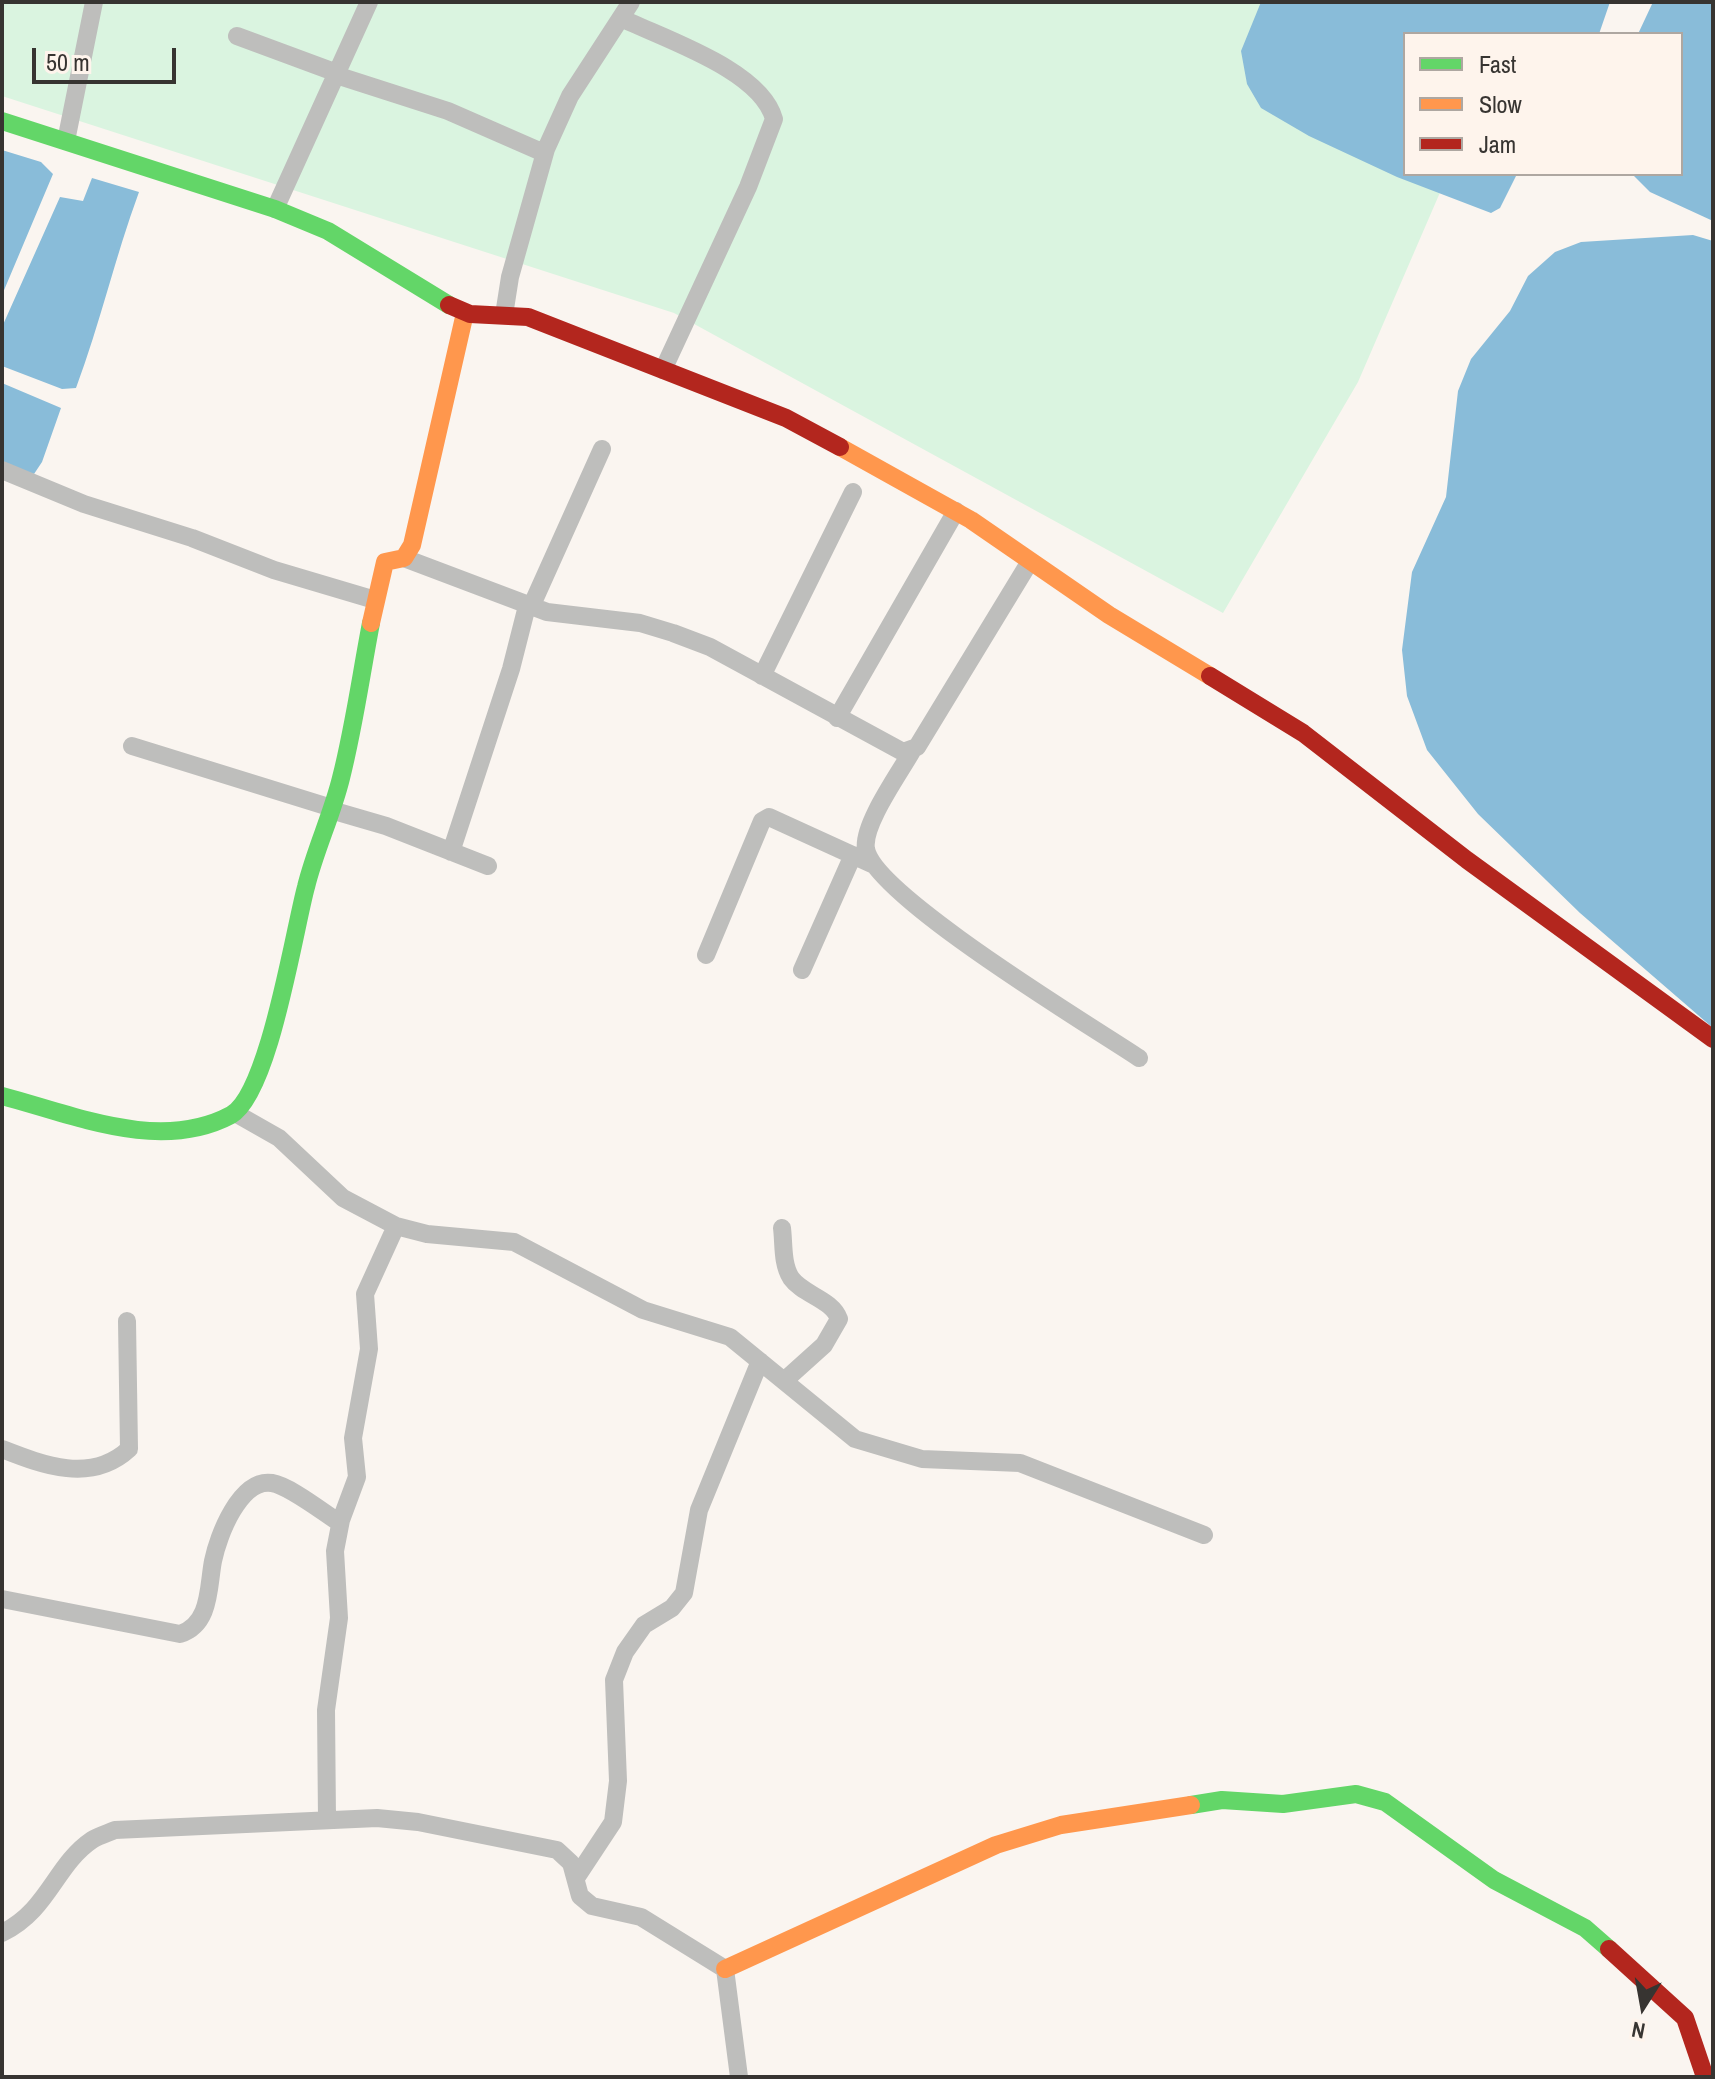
<!DOCTYPE html>
<style>
body{margin:0}
#map{position:relative;width:1715px;height:2079px;overflow:hidden;background:#faf5f0;font-family:"Archivo Narrow",sans-serif}
canvas{display:block}
.frame{position:absolute;inset:0;border:4px solid #373431;pointer-events:none}
.legend{position:absolute;left:1403px;top:32px;width:280px;height:144px;box-sizing:border-box;background:#fef4ec;border:2px solid #aea7a1;margin:0;padding:10px 14px;list-style:none;font-size:24px;color:#373431}
.legend li{display:flex;align-items:center;gap:16px;height:40px}
.legend b{width:40px;border:2px solid #aea7a1}
.north{position:absolute;left:1603px;top:1967px;width:80px;height:80px;-webkit-text-stroke:6px #fef4ec;paint-order:stroke;rotate:191deg;font-size:22px;font-weight:700;line-height:32px;text-align:center;color:#373431}
.north::after{content:'';display:block;margin:auto;width:28px;height:36px;background:#373431;clip-path:polygon(50% 0,100% 100%,50% 72%,0 100%)}
.scale{position:absolute;left:32px;top:48px;width:144px;height:36px;box-sizing:border-box;border:4px solid #373431;border-top:0;padding-left:10px;font-size:24px;line-height:28px;white-space:nowrap;color:#373431;-webkit-text-stroke:6px #fef4ec;paint-order:stroke}
</style>
<div id="map">
<canvas width="1715" height="2079"></canvas>
<div class="frame"></div>
<ul class="legend">
<li><b style="height:10px;background:#63d668"></b>Fast</li>
<li><b style="height:10px;background:#ff974d"></b>Slow</li>
<li><b style="height:10px;background:#b3261e"></b>Jam</li>
</ul>
<div class="north">N</div>
<div class="scale">50 m</div>
</div>
<script>
const g = document.querySelector('canvas').getContext('2d');
g.lineJoin = 'round';
function fill(path, color) {
  g.fillStyle = color;
  g.fill(path, 'evenodd');
}
function strokePath(path, color, width, dash) {
  g.strokeStyle = color;
  g.lineWidth = width;
  g.lineCap = dash ? 'butt' : 'round';
  g.setLineDash(dash || []);
  g.stroke(path);
}
fill(new Path2D(`
 M 2,2 L 1523,2 L 1405,34 L 1405,174 L 1448,174 L 1358,382 L 1223,613 L 674,313 L 2,96 Z`), '#daf4e0');
fill(new Path2D(`
 M 1261,2 L 1610,2 L 1599,34 L 1405,34 L 1405,174 L 1517,174 L 1500,208 L 1491,213 L 1397,177 L 1309,136 L 1261,108 L 1247,84 L 1241,51 Z
 M 1653,2 L 1713,2 L 1713,221 L 1650,192 L 1632,174 L 1681,174 L 1681,34 L 1638,34 Z
 M 2,150 L 41,162 L 53,174 L 2,295 Z
 M 92,178 L 139,192 C 115,257 100,324 76,388 L 62,389 L 2,366 L 2,327 L 60,197 L 83,201 Z
 M 1693,235 L 1713,241 L 1713,1028 L 1580,913 L 1478,814 L 1427,750 L 1407,696 L 1402,650 L 1412,572 L 1446,497 L 1458,391 L 1471,359 L 1510,311 L 1528,276 L 1555,252 L 1581,242 Z
 M 2,383 L 61,408 L 42,462 L 34,474 L 2,465 Z`), '#89bcd9');
strokePath(new Path2D(`
 M 621,18 C 664,39 761,70 774,119 L 748,187 L 663,370
 M 237,36 L 337,73
 M 336,75 L 448,111 L 544,153
 M 66,141 L 94,2
 M 275,209 L 369,2
 M 504,315 L 510,277 L 546,149 L 570,96 L 631,2
 M 2,470 L 84,504 L 192,538 L 274,570 L 375,600
 M 404,558 L 547,612 L 640,623 L 673,633 L 710,647 L 903,752 L 917,747 L 1029,563
 M 531,607 L 602,449
 M 762,676 L 853,492
 M 837,718 L 956,511
 M 132,746 L 332,808
 M 912,751 C 899,774 862,825 866,849 C 875,896 1091,1026 1139,1058
 M 331,810 L 386,826 L 488,866
 M 451,852 L 511,669 L 527,606
 M 706,955 L 762,821 L 769,817 L 872,864
 M 802,970 L 853,855
 M 235,1113 L 279,1138 L 343,1198 L 396,1226 L 427,1234 L 514,1242 L 643,1310 L 730,1337 L 855,1439 L 922,1459 L 1020,1463 L 1204,1535
 M 782,1228 C 784,1244 782,1264 791,1278 C 803,1295 832,1299 839,1319 L 824,1345 L 784,1381
 M 2,1449 C 43,1465 91,1484 129,1449 L 127,1321
 M 2,1599 L 180,1634 C 211,1624 208,1587 213,1561 C 218,1536 240,1478 272,1483 C 290,1486 324,1513 340,1523
 M 327,1820 L 326,1710 L 339,1618 L 335,1551 L 341,1520 L 357,1477 L 353,1438 L 369,1349 L 365,1294 L 396,1226
 M 576,1878 L 613,1822 L 618,1781 L 614,1680 L 625,1652 L 644,1625 L 672,1608 L 684,1593 L 699,1510 L 760,1361
 M 2,1933 C 49,1910 55,1865 92,1840 C 98,1836 108,1833 115,1830 L 377,1818 L 418,1822 L 557,1850 L 571,1863 L 580,1896 L 592,1906 L 641,1917 L 725,1969 L 739,2077`), '#bebebc', 18);
strokePath(new Path2D(`
 M 2,121 L 275,209 L 328,231 L 449,305
 M 2,1096 C 74,1115 160,1153 231,1115 C 269,1094 294,931 306,887 C 315,850 332,815 341,778 C 354,727 361,675 371,623
 M 1191,1805 L 1222,1800 L 1283,1804 L 1356,1794 L 1385,1802 L 1494,1880 L 1585,1928 L 1609,1949`), '#63d668', 18);
strokePath(new Path2D(`
 M 840,447 L 971,520 L 1109,615 L 1210,676
 M 371,623 L 385,562 L 404,558 L 412,545 L 465,313
 M 725,1969 L 996,1845 L 1061,1825 L 1191,1805`), '#ff974d', 18);
strokePath(new Path2D(`
 M 449,305 L 470,314 L 528,317 L 786,418 L 840,447
 M 1210,676 L 1303,733 L 1467,860 L 1713,1039
 M 1609,1949 L 1685,2018 L 1705,2077`), '#b3261e', 18);
</script>
